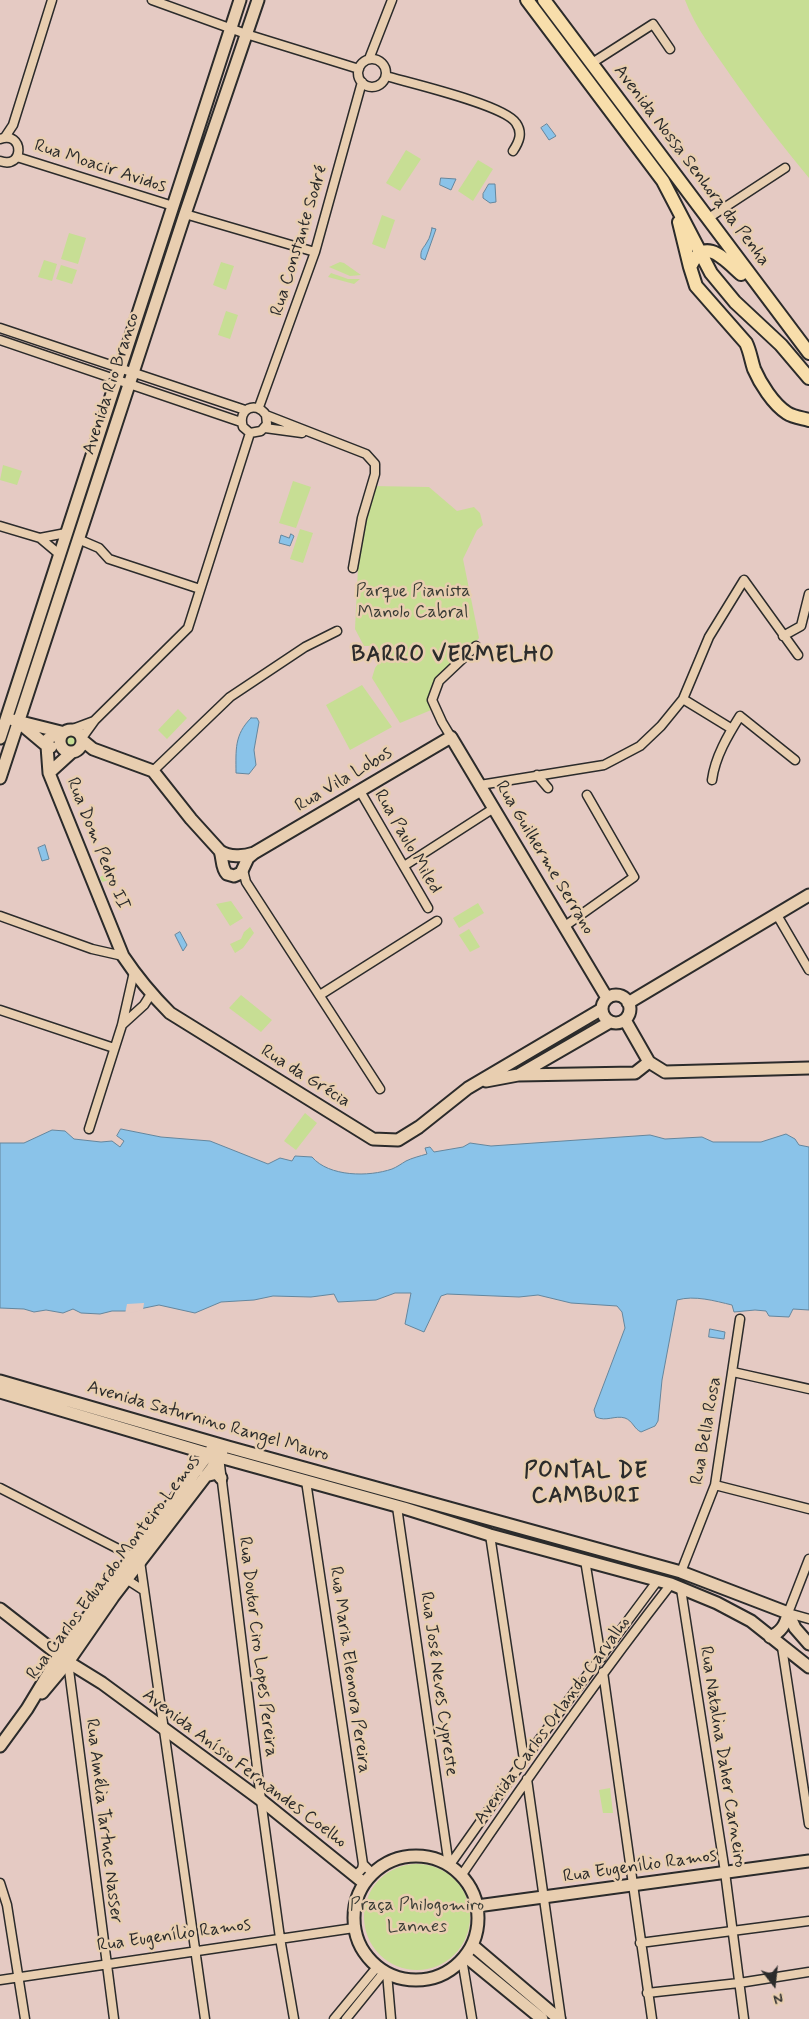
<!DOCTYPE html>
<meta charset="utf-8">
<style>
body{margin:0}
#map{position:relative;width:809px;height:2019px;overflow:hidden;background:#e5cac3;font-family:Mynerve,sans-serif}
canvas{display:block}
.north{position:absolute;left:749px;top:1959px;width:50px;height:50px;-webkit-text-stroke:4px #e8ceb0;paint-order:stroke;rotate:164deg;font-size:14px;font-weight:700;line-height:20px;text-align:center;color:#2b2b2b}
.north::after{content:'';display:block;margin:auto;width:18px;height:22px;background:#2b2b2b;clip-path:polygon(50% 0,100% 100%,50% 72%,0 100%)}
</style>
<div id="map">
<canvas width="809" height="2019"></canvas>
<div class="north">N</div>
</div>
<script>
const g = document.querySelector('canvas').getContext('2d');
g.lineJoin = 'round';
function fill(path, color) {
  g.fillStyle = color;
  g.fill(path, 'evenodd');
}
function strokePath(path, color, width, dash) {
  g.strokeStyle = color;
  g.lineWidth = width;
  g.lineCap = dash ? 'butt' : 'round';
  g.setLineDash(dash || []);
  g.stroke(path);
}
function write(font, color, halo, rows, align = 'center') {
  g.font = font + ' Mynerve,sans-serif';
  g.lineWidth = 5;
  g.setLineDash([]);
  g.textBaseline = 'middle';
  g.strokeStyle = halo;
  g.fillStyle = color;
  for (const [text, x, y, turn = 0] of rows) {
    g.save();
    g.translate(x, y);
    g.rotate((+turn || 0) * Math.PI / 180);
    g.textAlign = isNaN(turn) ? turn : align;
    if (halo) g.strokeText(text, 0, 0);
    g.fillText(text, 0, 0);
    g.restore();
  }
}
fill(new Path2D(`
 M 685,0 L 809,0 L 809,178 C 781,144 756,112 731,76 C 715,52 695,28 685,0 Z
 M 406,150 L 421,159 L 400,191 L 386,183 Z
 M 478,160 L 493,169 L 473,201 L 458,191 Z
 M 382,215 L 395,220 L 385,249 L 372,244 Z
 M 69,233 L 86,238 L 78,264 L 61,259 Z
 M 44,260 L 57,264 L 52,281 L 38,277 Z
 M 221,262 L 234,266 L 226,290 L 213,285 Z
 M 340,262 L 344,263 L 361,275 L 350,276 L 329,267 Z
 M 61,265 L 77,270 L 72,284 L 56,279 Z
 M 331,273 L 348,279 L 360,279 L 354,284 L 328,277 Z
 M 226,311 L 238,315 L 230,339 L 218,335 Z
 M 3,465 L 22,471 L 17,485 L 0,480 Z
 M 293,481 L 311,487 L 296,528 L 279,523 Z
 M 372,486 L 429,487 L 457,511 L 474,507 L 480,513 L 483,525 L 477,530 L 463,559 L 479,638 L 436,690 L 436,708 L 400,723 L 372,678 L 375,668 L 381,660 L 376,646 L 364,646 L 355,629 L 358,568 L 365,519 Z
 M 300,529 L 313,533 L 303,563 L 290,559 Z
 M 362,685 L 392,727 L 350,750 L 326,705 Z
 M 178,709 L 187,718 L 167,739 L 158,730 Z
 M60 741a10 10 0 1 1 20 0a10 10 0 1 1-20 0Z
 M 113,870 L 116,878 L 102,882 L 100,877 Z
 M 231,901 L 243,918 L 230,926 L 216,904 Z
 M 478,903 L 484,913 L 459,928 L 453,918 Z
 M 250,927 L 254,933 L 243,948 L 235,953 L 230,944 L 241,939 L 244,932 Z
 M 469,929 L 480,947 L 470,952 L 459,935 Z
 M 241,995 L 272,1020 L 261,1032 L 229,1008 Z
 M 305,1113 L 317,1123 L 296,1150 L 284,1141 Z
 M 610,1788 L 613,1813 L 603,1813 L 599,1790 Z
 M364 1917a53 53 0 1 1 106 0a53 53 0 1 1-106 0Z`), '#c7de94');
const water = new Path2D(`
 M 547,124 L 556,136 L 549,140 L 541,128 Z
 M 441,178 L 456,179 L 451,190 L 440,185 Z
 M 489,184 L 495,184 L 496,202 L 490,203 L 483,198 L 483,194 Z
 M 432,228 L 436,229 L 425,260 L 421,258 C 420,249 424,248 427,242 C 430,238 431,232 432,228 Z
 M 291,534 L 294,536 L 290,546 L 279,543 L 281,535 L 289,538 Z
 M 251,718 L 257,718 L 259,722 L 254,750 L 256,765 L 249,774 L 236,773 C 236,750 234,735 251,718 Z
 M 45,845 L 49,859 L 42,861 L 38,848 Z
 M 180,932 L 187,945 L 183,951 L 175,935 Z
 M 121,1129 L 161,1137 L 210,1141 L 268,1164 L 280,1158 L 292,1161 L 295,1156 L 312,1157 C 329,1177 369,1177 392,1169 C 397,1167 401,1164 406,1161 C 412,1158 420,1156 427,1154 L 425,1148 L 430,1147 L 434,1152 L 463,1147 L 470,1143 L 491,1146 L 650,1135 L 665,1139 L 702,1137 L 713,1142 L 761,1142 L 786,1134 L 795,1139 L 799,1145 L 809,1147 L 809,1310 L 793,1309 L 789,1317 L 769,1316 L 766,1311 L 755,1310 L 734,1312 L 732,1305 C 715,1301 695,1295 677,1300 L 662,1380 L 658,1421 L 655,1426 L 641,1432 C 634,1429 633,1421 625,1418 C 615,1415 606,1422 596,1417 L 594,1410 L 625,1328 L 622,1312 L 617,1306 L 571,1303 L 538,1295 L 519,1297 L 447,1294 L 441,1296 L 424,1332 L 405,1324 L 411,1293 L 395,1293 L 376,1300 L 338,1302 L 334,1294 L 311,1297 L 273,1296 L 254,1300 L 221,1302 L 195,1313 L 159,1305 L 130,1311 L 112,1311 L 100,1314 L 81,1313 L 73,1309 L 63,1313 L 46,1310 L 34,1312 L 24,1309 L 0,1308 L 0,1143 L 24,1143 L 52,1130 L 65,1131 L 74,1139 L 101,1142 L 112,1141 L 120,1147 L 124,1141 L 117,1136 Z
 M 710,1329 L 725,1332 L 724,1339 L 709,1337 Z`);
fill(water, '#8ac3e9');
strokePath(water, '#64869d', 1);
fill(new Path2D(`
 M 144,1303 L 143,1310 L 125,1314 L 127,1304 Z`), '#e5cac3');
const street = new Path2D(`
 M 152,0 L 246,34 L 359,69
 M 369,59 L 392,0
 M358 73a14 14 0 1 1 28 0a14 14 0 1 1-28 0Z
 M 592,63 L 653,24 L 670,49
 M 386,76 C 410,83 505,105 516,123 C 523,133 519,142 513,151
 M 5,137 L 13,125 L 52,0
 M 0,139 C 24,130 25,170 0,161
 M 17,157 L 173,206
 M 185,214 L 315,252
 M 707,219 L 785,168
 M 0,328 L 245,410
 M 0,340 L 241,422
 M 259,407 L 315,252 L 362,82
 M 266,415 L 267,424 L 261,431 L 250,433 L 243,427 C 237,409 256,400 266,415 L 366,454 L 375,464 L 375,474 L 362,518 L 353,568
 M 265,428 L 302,433
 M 0,526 L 40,538 L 59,554
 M 40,538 L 66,533
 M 78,539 L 99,548 L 109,559 L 200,589
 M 783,636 L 801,626 L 809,594
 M 683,699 L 732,729
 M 70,730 L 94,721
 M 451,737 L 442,722 L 432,700 L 439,681 L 476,646
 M 82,738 L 95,720 L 188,628 L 250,433
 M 153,771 L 230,697 L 305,647 L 337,631
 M 537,775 L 548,788
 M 712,780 C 715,757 728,735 740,716 L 795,760
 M 480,785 L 604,765 L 640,746 L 661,726 L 683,699 L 709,637 L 744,580 L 798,655
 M 360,791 L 428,908
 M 404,866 L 494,808
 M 243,870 L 246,882 L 380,1089
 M 777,915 L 809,970
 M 0,916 L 92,949 L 123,956
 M 565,926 L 634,877 L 587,795
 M 320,995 L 437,921
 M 0,1010 L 114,1048
 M 122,1025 L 144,1005 L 151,994
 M 89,1129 L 122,1025 L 134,972
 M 733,1372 L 809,1389
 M 219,1457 L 261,1800 L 280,1938 L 294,2019
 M 306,1481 L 363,1864 L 362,1869 L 355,1876
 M 715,1485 L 809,1509
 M 0,1488 L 132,1556
 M 397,1507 L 449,1866
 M 490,1535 L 524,1760
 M 809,1559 L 788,1613 L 809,1619
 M 585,1560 L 601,1658
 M 140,1561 L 205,2019
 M 681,1572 L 715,1485 L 740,1319
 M 126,1579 L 143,1590
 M 681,1589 L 725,1872 L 744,2019
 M 782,1647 L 809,1824
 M 68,1662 L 114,2019
 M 603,1672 L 652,2019
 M 527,1779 L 561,2019
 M 363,1864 L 373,1874
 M 449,1866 L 524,1760 L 658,1580
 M 461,1876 C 528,1777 597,1679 671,1584
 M 0,1883 L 7,1905 L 25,2019
 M 640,1943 L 809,1921
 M 462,1959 L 472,2019
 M 387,1973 L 391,2019
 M 0,1980 L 354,1928
 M 647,1993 L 739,1983 L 809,1972
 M 334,2019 L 377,1967
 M 346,2019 L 384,1972`);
const secondary = new Path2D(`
 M 13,720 L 61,732
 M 22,725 L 47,746 L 51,747
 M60 741a11 11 0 1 1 22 0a11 11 0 1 1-22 0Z
 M 58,732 L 48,739 L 47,746 L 49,773 L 123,956 C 137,977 153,996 170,1013 L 373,1139 L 398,1140 L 419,1127 L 468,1088 L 602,1009
 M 0,738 L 240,0
 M 82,740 L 93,749 L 153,771 L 191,819 L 220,851 C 223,859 221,868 227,874 L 234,876 L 241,873 L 248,858 L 254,853
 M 49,773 L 72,752
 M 0,778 L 185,214 L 258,0
 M 220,851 C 229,857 243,857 254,853 L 451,737 L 607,998
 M602 1009a14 14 0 1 1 28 0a14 14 0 1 1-28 0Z
 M 628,1003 L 809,895
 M 625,1020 L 649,1062 L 665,1072 L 809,1068
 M 520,1074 L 610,1022
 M 486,1081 L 518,1075 L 635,1073 L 649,1062
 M 0,1381 L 228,1447 L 681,1572 L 788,1613
 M 0,1392 L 209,1454 L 404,1508 L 490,1535 L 671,1584 L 717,1603 L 751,1621 L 809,1667
 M 205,1476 L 217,1473 L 221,1478
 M 0,1609 L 68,1662 L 102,1683 L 261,1800 L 364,1883
 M 788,1613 L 795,1628 L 809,1644
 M 770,1637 C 781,1632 786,1625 788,1613
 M 42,1693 L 68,1662 L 113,1597 L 212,1468 L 222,1451
 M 0,1746 L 27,1709 L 59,1656 L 212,1449
 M354 1918a62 62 0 1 1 124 0a62 62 0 1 1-124 0Z
 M 477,1906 L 809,1861
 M 472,1945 L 559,2019
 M 465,1956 L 542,2019`);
const primary = new Path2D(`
 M 527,0 L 663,181 L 711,273 L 735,302 L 781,345 L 809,378
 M 544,0 L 809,353
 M 679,222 L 690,267
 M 741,274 C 724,259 705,235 690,267 L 696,286 L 746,343 C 750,351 751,360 754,369 C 760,383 773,404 787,413 C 793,417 802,418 809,420`);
strokePath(street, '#2b2b2b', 11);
strokePath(secondary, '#2b2b2b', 15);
strokePath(primary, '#2b2b2b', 16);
strokePath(street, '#e8ceb0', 8);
strokePath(secondary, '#e8ceb0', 11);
strokePath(primary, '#f8deab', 12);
write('18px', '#2b2b2b', '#e8ceb0', [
 ["Avenida Nossa Senhora da Penha",691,166,53],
 ["Rua Moacir Avidos",100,167,18],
 ["Rua Constante Sodré",300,241,-73],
 ["Avenida Rio Branco",112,384,-72],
 ["Rua Vila Lobos",344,780,-31],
 ["Rua Paulo Miled",407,842,60],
 ["Rua Dom Pedro II",97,844,68],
 ["Rua Guilherme Serrano",544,858,59],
 ["Rua da Grécia",305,1077,32],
 ["Avenida Saturnino Rangel Mauro",208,1422,16],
 ["Rua Bella Rosa",707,1431,-80],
 ["Rua Carlos Eduardo Monteiro Lemos",114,1568,-53],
 ["Rua Doutor Ciro Lopes Pereira",257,1647,83],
 ["Rua Maria Eleonora Pereira",349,1670,82],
 ["Rua José Neves Cypreste",438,1684,82],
 ["Avenida Carlos Orlando Carvalho",553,1721,-54],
 ["Rua Natalina Daher Carneiro",722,1757,81],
 ["Avenida Anísio Fernandes Coelho",244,1769,37],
 ["Rua Amélia Tartuce Nasser",103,1821,83],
 ["Rua Eugenílio Ramos",640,1867,-8],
 ["Rua Eugenílio Ramos",174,1936,-8]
]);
write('18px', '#3b3d36', '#e8ceb0', [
 ["Parque Pianista",413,592],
 ["Manolo Cabral",413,613],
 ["Praça Philogomiro",417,1906],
 ["Lannes",417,1927]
]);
g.letterSpacing = '1px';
write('bold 22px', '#2b2b2b', '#e8ceb0', [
 ["BARRO VERMELHO",453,656],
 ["PONTAL DE",586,1472],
 ["CAMBURI",586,1497]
]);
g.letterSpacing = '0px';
</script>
